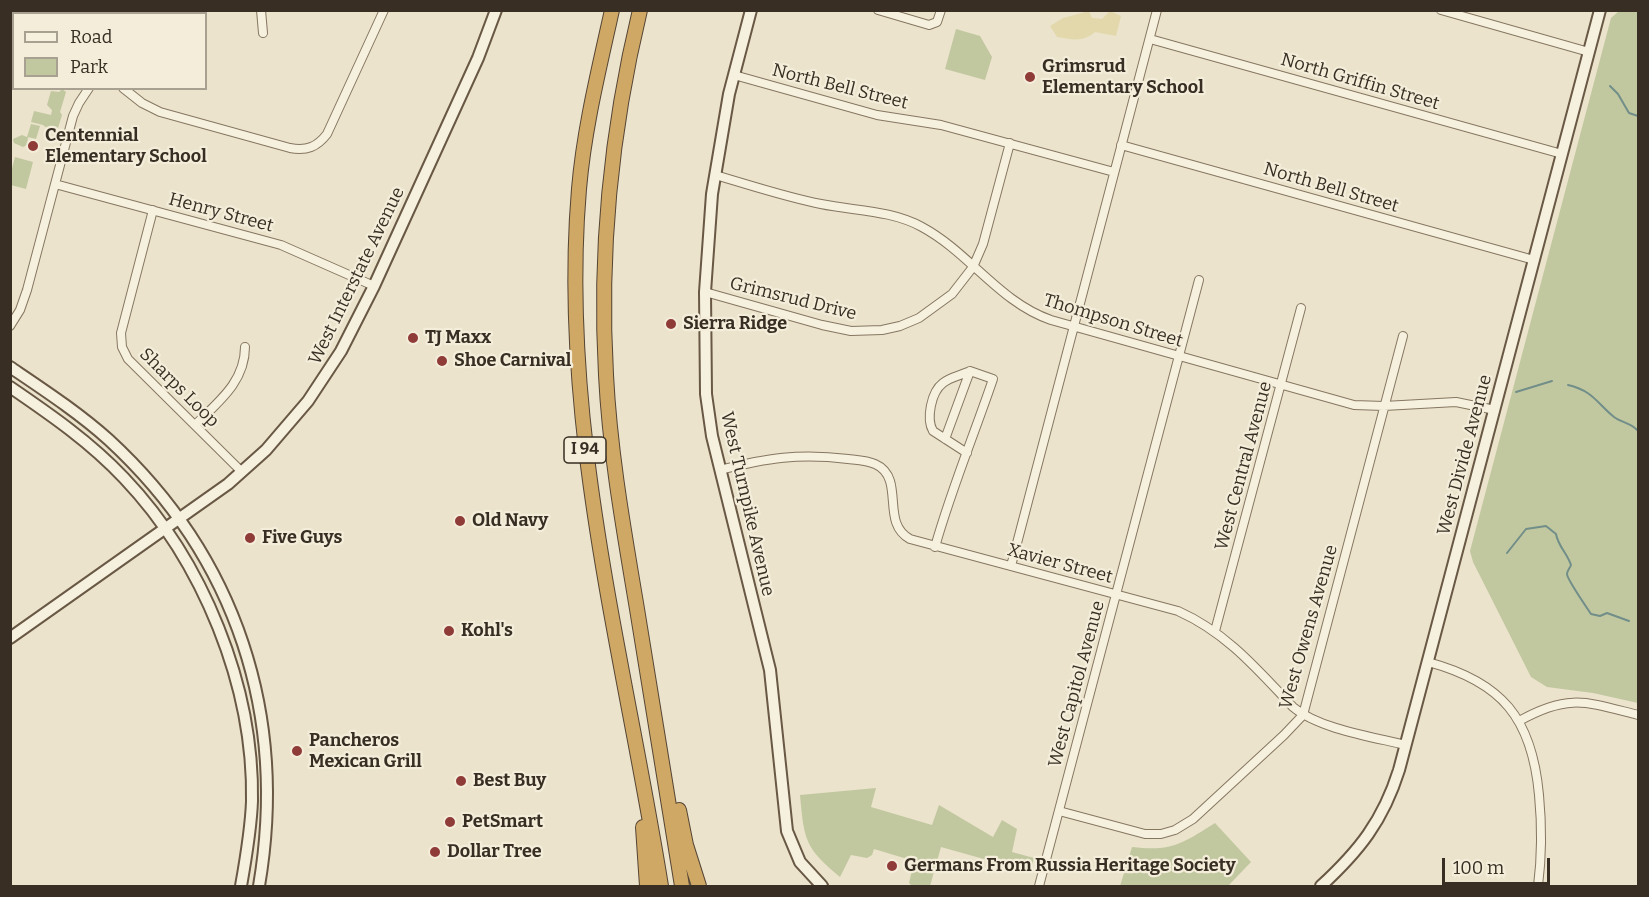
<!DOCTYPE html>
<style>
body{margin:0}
#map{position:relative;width:1649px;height:897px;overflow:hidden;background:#ebe3cb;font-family:Bitter,serif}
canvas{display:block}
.frame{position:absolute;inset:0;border:12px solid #382e23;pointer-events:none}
.legend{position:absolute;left:12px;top:12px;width:195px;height:78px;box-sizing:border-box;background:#f3edda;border:2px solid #a8a191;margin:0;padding:8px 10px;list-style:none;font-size:18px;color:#382e23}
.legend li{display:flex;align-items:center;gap:12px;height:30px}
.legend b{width:30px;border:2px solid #a8a191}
.scale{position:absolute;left:1442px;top:858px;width:108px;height:27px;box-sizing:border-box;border:3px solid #382e23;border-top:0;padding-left:8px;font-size:18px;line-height:21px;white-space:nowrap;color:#382e23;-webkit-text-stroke:4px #f3edda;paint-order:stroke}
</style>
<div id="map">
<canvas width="1649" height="897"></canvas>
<div class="frame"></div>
<ul class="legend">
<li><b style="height:8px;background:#f6f0de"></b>Road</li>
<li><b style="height:16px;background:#c1c8a0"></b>Park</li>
</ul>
<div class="scale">100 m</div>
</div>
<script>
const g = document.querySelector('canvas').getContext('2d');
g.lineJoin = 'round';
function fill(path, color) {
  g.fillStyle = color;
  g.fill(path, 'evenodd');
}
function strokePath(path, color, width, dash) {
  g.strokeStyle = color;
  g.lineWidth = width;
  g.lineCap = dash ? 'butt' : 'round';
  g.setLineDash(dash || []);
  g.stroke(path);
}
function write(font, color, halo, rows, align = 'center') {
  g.font = font + ' Bitter,serif';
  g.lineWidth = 4.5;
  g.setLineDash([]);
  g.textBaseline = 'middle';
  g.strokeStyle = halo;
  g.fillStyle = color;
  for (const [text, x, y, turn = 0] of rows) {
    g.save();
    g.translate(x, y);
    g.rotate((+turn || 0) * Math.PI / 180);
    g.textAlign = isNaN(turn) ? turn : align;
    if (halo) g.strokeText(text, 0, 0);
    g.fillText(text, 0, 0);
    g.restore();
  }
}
fill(new Path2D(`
 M 1619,11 L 1638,11 L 1638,703 L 1593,693 L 1547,687 L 1531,677 L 1473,562 L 1470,551 L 1611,18 Z
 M 956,29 L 980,36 L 992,57 L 985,80 L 945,69 Z
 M 62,89 L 66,92 L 60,112 L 62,115 L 58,128 L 47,128 L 43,125 L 31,122 L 34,111 L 51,115 L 52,110 L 47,105 L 51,91 L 59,92 Z
 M 31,124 L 40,126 L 36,139 L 28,137 L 27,145 L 23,147 L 14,143 L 13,139 L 22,135 L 27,137 Z
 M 15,157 L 33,162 L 26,189 L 11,185 L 11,172 Z
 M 876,788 L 871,807 L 932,825 L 939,805 L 993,837 L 1002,820 L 1017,829 L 1012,852 L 1034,858 L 1030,872 L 941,847 L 930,886 L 912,886 L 909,883 L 914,861 L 874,849 L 872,855 L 867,858 L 851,855 L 840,877 C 805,848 804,840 800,795 Z
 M 1215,823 L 1251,862 L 1228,886 L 1120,886 L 1132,847 C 1172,852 1183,843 1215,823 Z`), '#c1c8a0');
fill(new Path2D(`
 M 1089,11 L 1092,18 L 1102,19 L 1110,11 L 1121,16 L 1116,36 L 1095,32 C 1083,43 1070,39 1057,37 L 1050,26 L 1063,18 Z`), '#e3d8ac');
strokePath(new Path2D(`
 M 1610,86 L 1618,94 L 1629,113 L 1638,116
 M 1568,385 C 1593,391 1596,402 1614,417 C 1622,423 1632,423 1638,431
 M 1516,392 L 1552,381
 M 1507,553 L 1526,529 L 1546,526 L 1556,534 C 1558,546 1567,553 1571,565 C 1570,568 1567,571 1567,574 C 1567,579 1587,608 1591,614 L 1600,616 L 1607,613 L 1629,621`), '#728e89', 2);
const street = new Path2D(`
 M 25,10 L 31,14
 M 261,10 L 263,33
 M 878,10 L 929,25 L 937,22 L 941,10
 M 1441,10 L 1589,52
 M 162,14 L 166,10
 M 1150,39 L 1562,154
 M 734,75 L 877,115 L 941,125 L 1114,172
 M 123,88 L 142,103 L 160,112 L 290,148 C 307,151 317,147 327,134 L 384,10
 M 1121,145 L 1534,260
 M 715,175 C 750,185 785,197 821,204 C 855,211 891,210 922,227 C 970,253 999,302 1051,320 L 1354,405 L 1384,406 L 1456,402 L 1495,410
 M 55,184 L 281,245 L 374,286
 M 153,210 L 121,333 L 122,347 L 128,359 L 242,472
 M 705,292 L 822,325 L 851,331 L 882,330 L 900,326 L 919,318 L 952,294 L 973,267 L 983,244 L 1010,143
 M 10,326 L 20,310 L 27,290 L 73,116 L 79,103 L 89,88
 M 195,425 C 218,402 245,382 245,347
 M 945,439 L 970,371
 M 720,470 C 767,458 799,453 848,459 C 865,461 884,461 890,481 C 896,501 888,527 910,539 L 1178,611 C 1227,633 1257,669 1293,707 C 1319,729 1373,737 1406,745
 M 935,547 C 951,490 974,435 993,379 L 970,371 C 962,375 950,377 943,383 C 931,392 926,419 933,431 L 967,453
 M 1011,566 L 1157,10
 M 1215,631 L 1301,308
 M 1428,662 C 1502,682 1532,718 1539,795 C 1542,826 1542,855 1538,886
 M 1519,721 C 1569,693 1587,702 1638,715
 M 1059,811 L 1145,834 L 1161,834 L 1175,830 L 1193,819 L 1284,735 L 1303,715 L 1403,336
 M 1039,886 L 1199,280`);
const secondary = new Path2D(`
 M 751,10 L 729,94 L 712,194 L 705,292 L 706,394 L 712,436 L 770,670 L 787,831 L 800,862 L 822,886
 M 10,367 C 44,390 79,413 109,440 C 237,558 288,716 259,886
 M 10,387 C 51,415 90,442 124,478 C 203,561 254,686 252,801 C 251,829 246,858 241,886
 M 10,638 L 228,484 L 266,450 L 308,401 L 341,351 L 374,286 L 478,58 L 496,10
 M 1321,886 C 1359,851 1383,821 1399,770 L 1600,10`);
const highway = new Path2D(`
 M 612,10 C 599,69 584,129 579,189 C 559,425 624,655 661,886
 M 640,10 C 611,130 599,253 606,375 C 610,454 624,531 637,609 C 652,701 667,794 682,886
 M 679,810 L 686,845 L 699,886
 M 643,827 L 647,886`);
strokePath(street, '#867761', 10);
strokePath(secondary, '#685844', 14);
strokePath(highway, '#554534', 16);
strokePath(street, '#f6f0de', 8);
strokePath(secondary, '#f6f0de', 10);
strokePath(highway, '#d0a866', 14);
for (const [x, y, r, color] of [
 [1030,77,6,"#8f3b37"],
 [33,146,6,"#8f3b37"],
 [671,324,6,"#8f3b37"],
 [413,338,6,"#8f3b37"],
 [442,361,6,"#8f3b37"],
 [460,521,6,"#8f3b37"],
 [250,538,6,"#8f3b37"],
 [449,631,6,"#8f3b37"],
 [297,751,6,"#8f3b37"],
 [461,781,6,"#8f3b37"],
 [450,822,6,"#8f3b37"],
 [435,852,6,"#8f3b37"],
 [892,866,6,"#8f3b37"]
]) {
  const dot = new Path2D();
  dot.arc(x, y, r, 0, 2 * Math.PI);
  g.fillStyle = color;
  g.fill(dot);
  strokePath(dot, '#f3edda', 2);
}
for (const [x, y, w] of [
 [585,450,42]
]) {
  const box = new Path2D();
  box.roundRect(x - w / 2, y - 13, w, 26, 4.5);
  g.fillStyle = '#f3edda';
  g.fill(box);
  strokePath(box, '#382e23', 1.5);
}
write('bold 16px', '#382e23', null, [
 ["I 94",585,450]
]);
write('bold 18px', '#382e23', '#f3edda', [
 ["Grimsrud",1042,67],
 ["Elementary School",1042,88],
 ["Centennial",45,136],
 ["Elementary School",45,157],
 ["Sierra Ridge",683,324],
 ["TJ Maxx",425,338],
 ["Shoe Carnival",454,361],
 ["Old Navy",472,521],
 ["Five Guys",262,538],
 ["Kohl's",461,631],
 ["Pancheros",309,741],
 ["Mexican Grill",309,762],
 ["Best Buy",473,781],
 ["PetSmart",462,822],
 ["Dollar Tree",447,852],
 ["Germans From Russia Heritage Society",904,866]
], 'left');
write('18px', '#382e23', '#f3edda', [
 ["North Griffin Street",1360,82,16],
 ["North Bell Street",840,87,14],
 ["North Bell Street",1331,188,16],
 ["Henry Street",221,213,15],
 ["West Interstate Avenue",357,276,-64],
 ["Grimsrud Drive",793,299,14],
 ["Thompson Street",1113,321,17],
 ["Sharps Loop",179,388,45],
 ["West Divide Avenue",1465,455,-75],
 ["West Central Avenue",1244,466,-75],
 ["West Turnpike Avenue",747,504,77],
 ["Xavier Street",1060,564,15],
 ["West Owens Avenue",1309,627,-74],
 ["West Capitol Avenue",1077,684,-75]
]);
</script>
